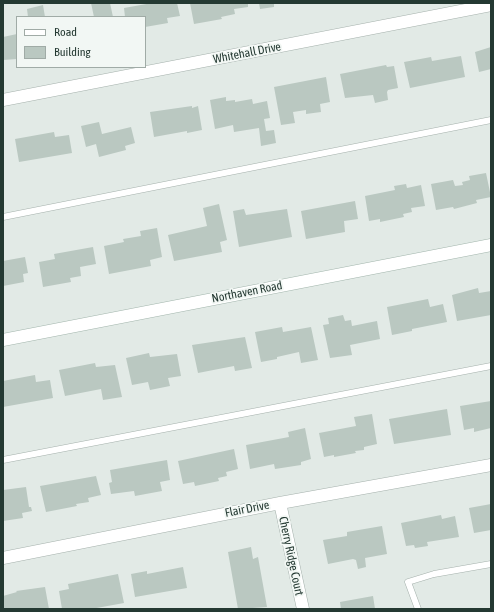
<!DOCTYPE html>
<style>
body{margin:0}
#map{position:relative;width:494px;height:612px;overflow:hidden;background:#e2eae6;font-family:"Asap Condensed",sans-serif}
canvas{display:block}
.frame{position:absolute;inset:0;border:4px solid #243932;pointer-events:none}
.legend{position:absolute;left:16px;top:16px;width:130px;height:52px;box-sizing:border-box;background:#f2f7f4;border:1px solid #a0aba6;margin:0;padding:5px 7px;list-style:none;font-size:12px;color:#243932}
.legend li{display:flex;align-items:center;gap:8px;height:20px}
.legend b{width:20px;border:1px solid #a0aba6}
</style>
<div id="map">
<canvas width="494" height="612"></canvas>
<div class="frame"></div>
<ul class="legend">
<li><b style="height:5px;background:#fff"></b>Road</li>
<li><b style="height:11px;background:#bac8c1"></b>Building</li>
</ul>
</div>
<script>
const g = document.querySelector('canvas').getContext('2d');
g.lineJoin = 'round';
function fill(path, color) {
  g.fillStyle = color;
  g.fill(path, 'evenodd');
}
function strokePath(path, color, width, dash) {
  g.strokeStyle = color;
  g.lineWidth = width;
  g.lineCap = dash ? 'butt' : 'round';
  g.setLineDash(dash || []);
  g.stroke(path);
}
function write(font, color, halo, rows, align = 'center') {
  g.font = font + ' "Asap Condensed",sans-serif';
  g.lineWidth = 3.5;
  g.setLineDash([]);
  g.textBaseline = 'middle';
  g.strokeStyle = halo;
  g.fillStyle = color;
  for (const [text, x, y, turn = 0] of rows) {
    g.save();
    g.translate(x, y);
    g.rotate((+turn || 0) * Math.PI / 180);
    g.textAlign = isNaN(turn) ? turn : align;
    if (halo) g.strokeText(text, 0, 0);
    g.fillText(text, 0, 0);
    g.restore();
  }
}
fill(new Path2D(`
 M 91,3 L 110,3 L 113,17 L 94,17 Z
 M 152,3 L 177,3 L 180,16 L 167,18 L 168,23 L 145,27 L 145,17 L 125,17 L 124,8 Z
 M 190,3 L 248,3 L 248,7 L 234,9 L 235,14 L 221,17 L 222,19 L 194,24 Z
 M 259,3 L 274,3 L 274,7 L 260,9 Z
 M 43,5 L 45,17 L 28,17 L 27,9 Z
 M 17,34 L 17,59 L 3,60 L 3,37 Z
 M 491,47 L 491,69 L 479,72 L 475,52 Z
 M 461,56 L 465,77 L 410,88 L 404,62 L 431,57 L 432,61 Z
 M 386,65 L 387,67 L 394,66 L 398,88 L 388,90 L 387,92 L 388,100 L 375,103 L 373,95 L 345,98 L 340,74 Z
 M 326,77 L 330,102 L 320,104 L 321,112 L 306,114 L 306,110 L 293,112 L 295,123 L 281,125 L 274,87 Z
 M 226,97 L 226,101 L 235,100 L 235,102 L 252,99 L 253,104 L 267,101 L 270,118 L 264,119 L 266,131 L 274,130 L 276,143 L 261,146 L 259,128 L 234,132 L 233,125 L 215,129 L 210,100 Z
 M 192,106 L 192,108 L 198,106 L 202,130 L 187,133 L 187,131 L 154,137 L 150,112 Z
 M 99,122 L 102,134 L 131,127 L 135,143 L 125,146 L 126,150 L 99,157 L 96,144 L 86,147 L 81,126 Z
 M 54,132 L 55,137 L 69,135 L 72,153 L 19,162 L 15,139 Z
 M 486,173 L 491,197 L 476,200 L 477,203 L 454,209 L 453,207 L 436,210 L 431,184 L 453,180 L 455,186 L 463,185 L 462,182 L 470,180 L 469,176 Z
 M 406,184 L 407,188 L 421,185 L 425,206 L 411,208 L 412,212 L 403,214 L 404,217 L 380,222 L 380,219 L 369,221 L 365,196 L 395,190 L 394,186 Z
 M 355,201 L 358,219 L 344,221 L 345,232 L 306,239 L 301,211 Z
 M 219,204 L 227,240 L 220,242 L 222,252 L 174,261 L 168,235 L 207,226 L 203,208 Z
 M 244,209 L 246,215 L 287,209 L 292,237 L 239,247 L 233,211 Z
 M 157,228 L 162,257 L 150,260 L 151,266 L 109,274 L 104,246 L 124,242 L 123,239 L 141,236 L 140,231 Z
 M 93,247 L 96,264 L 80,267 L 81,276 L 70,278 L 71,282 L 43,287 L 39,262 L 55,259 L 54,254 Z
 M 25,257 L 28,273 L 23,274 L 24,282 L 3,286 L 3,261 Z
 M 478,288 L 479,293 L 491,291 L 491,315 L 457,321 L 452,295 Z
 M 428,299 L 430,307 L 443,304 L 447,322 L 412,329 L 412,331 L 392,335 L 387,307 Z
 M 343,315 L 345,321 L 351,320 L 352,326 L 377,321 L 380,339 L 350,345 L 352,355 L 330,358 L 323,325 L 329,324 L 328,318 Z
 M 282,327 L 283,332 L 311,327 L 318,360 L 301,363 L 299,352 L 277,357 L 277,359 L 261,362 L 255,332 Z
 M 245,337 L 252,368 L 235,371 L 234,366 L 198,373 L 192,345 Z
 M 149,353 L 150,357 L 177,354 L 181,376 L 168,378 L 170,386 L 150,390 L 148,382 L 132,385 L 126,358 Z
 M 95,363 L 96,367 L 115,365 L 122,397 L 103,400 L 101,389 L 65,396 L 59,370 Z
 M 35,375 L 36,382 L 50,380 L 53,398 L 3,407 L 3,381 Z
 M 491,401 L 491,428 L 474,432 L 474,428 L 464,430 L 460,406 Z
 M 447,409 L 451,435 L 394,444 L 389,419 Z
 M 372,414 L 377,444 L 364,447 L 364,450 L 355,451 L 356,453 L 334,457 L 334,455 L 324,457 L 319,433 L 356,426 L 354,417 Z
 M 305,428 L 311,459 L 301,462 L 301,465 L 275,469 L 274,464 L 250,469 L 246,445 L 289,437 L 288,432 Z
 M 234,449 L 238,469 L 226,472 L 227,476 L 218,478 L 219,481 L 195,486 L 194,482 L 183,484 L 178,461 Z
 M 167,460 L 170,480 L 160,482 L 162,491 L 135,496 L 134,491 L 111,494 L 109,483 L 112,482 L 110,470 Z
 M 96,476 L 101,495 L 88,498 L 89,502 L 76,504 L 77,506 L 46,512 L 40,486 Z
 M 26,487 L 29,507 L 31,507 L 32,511 L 22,513 L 23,518 L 3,521 L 3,490 Z
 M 491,504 L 491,530 L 474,533 L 469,508 Z
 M 441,515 L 442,519 L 455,516 L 459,537 L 427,542 L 428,546 L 415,548 L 414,545 L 406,546 L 401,523 Z
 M 382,526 L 387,554 L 365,558 L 366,567 L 358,569 L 356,560 L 353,559 L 328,564 L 323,540 L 347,536 L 347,532 Z
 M 251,547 L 253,559 L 258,557 L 267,607 L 238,609 L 228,552 Z
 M 183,567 L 187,588 L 135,597 L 131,574 L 147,571 L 147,574 Z
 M 118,574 L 124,603 L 91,609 L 62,609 L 59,591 L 69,589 L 68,584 Z
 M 45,587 L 49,609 L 3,609 L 3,596 L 17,592 L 16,591 Z
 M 373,596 L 375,609 L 341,609 L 340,602 Z`), '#bac8c1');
const lane = new Path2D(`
 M 3,217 L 491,120
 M 3,460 L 491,366
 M 418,609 L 408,582 L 434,574 L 491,564`);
const street = new Path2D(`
 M 3,100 L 491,5
 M 280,503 L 303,609
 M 3,558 L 280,503 L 491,465`);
const secondary = new Path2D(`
 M 3,340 L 491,245`);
strokePath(lane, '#a5b1ac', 7);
strokePath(street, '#a5b1ac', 13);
strokePath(secondary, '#a2b5ac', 13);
strokePath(lane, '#fff', 6);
strokePath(street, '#fff', 12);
strokePath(secondary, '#fff', 12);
write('12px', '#243932', '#f2f7f4', [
 ["Whitehall Drive",247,53,-11],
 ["Northaven Road",247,292,-11],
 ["Flair Drive",247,509,-11],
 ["Cherry Ridge Court",291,556,78]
]);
</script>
